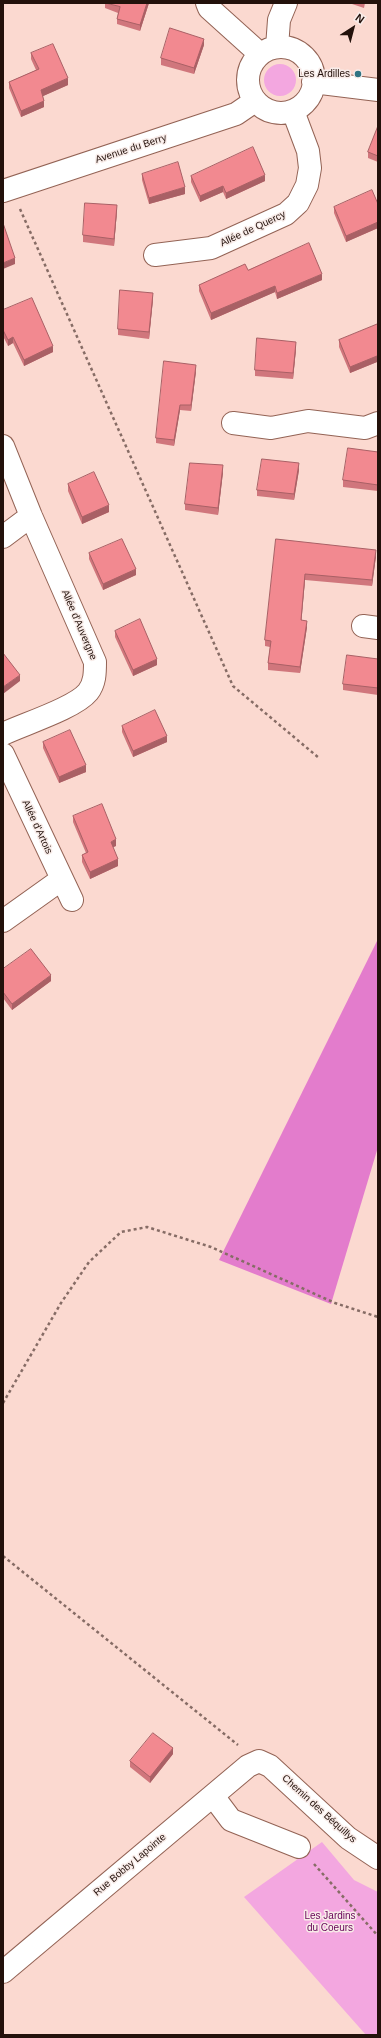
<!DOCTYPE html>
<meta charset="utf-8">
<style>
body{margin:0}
#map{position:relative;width:381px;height:2038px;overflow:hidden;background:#fbd9d0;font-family:Helvetica,sans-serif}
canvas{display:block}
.frame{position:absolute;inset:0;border:4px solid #23110b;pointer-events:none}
.north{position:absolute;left:333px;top:8px;width:40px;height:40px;-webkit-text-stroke:3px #f8ece9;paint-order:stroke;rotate:36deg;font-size:11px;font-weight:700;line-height:16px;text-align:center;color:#23110b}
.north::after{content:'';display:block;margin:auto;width:14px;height:18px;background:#23110b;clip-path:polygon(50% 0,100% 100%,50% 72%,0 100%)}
</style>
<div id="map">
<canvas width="381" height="2038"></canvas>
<div class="frame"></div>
<div class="north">N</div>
</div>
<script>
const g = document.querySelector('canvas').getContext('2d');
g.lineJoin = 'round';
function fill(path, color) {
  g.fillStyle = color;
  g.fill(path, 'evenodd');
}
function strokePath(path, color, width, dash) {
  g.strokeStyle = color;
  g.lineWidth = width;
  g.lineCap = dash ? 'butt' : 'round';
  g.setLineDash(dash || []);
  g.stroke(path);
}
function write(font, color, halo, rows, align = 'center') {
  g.font = font + ' Helvetica,sans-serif';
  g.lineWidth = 3;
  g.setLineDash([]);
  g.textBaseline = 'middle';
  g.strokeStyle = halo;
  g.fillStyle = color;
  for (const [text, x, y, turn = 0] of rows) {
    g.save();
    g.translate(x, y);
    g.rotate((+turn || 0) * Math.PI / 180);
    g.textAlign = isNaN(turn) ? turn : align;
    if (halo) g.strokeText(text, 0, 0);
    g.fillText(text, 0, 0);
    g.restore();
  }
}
fill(new Path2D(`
 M264 80a16 16 0 1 1 32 0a16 16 0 1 1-32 0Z
 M 322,1842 L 354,1880 L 378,1892 L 378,2035 L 366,2035 L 244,1897 Z`), '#f3a7e0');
fill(new Path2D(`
 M 378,939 L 378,1147 L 331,1304 L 219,1260 Z`), '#e37ccc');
const minor = new Path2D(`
 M 207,3 L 209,8 L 260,54
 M 277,47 L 279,20 L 286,3
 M248 80a33 33 0 1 1 66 0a33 33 0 1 1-66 0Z
 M 313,82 L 378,90
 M 3,191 L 236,114 L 255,101
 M 155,255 L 211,248 L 286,214 L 298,203 L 307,185 L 310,168 L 308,151 L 293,111
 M 233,423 L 271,428 L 308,421 L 365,428 L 378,423
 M 3,446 L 31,516 L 95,662 C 95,673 95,683 88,692 C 75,708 24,724 3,734
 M 3,537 L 31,516
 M 363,626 L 378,628
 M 3,754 L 72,900
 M 3,921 L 62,879
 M 213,1796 L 231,1820 L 299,1847
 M 3,1972 L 248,1766 L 259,1761 L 270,1766 L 348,1838 L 378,1858`);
strokePath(minor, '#936355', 24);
strokePath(new Path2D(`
 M 20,209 L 233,686 L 319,758
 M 3,1403 L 61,1303 L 89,1262 L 121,1232 L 147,1227 L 211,1247 L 335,1303 L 378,1317
 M 3,1556 L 238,1745
 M 314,1864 L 378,1936`), '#866c65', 2.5, [3, 3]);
strokePath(minor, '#fff', 22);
fill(new Path2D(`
 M 105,3 L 149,3 L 140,31 L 117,24 L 117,19 L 118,13 L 105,8 Z
 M 349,3 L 365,3 L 364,8 Z
 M 204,45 L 194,74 L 161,65 L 161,58 Z
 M 31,53 L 68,85 L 43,96 L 44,107 L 21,117 L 9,88 L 9,82 L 36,70 L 31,59 Z
 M 378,126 L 378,162 L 368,158 L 368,152 Z
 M 142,174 L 185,194 L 149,204 L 142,180 Z
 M 191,176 L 265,181 L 226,199 L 223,192 L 200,202 L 191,182 Z
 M 378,204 L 378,228 L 346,242 L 334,213 L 334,207 Z
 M 117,211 L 114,246 L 83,242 L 83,235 Z
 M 248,270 L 322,280 L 277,299 L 275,292 L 211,320 L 199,291 L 199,285 Z
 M 153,299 L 149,339 L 118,335 L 118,329 Z
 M 3,310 L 53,352 L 24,366 L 13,343 L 8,346 L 3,336 Z
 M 378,324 L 378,364 L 377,362 L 350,373 L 339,347 L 339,340 Z
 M 296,349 L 293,379 L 255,376 L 255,370 Z
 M 196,371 L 191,411 L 180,410 L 174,446 L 156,443 L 156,438 Z
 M 378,452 L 378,491 L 343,487 L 343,480 Z
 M 299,470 L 294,500 L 257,496 L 257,490 Z
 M 223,472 L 218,515 L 185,510 L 185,504 Z
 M 68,484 L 109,512 L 82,524 L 68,491 Z
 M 276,539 L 376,556 L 372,586 L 305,580 L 301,620 L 307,627 L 300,673 L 268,670 L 268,663 L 270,647 L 265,646 L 265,640 Z
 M 89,553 L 136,575 L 103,590 L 89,559 Z
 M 115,631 L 157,665 L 133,676 L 115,637 Z
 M 378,659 L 378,695 L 343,690 L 343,684 Z
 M 122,726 L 167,742 L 133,757 L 122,732 Z
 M 43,742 L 86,772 L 59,783 L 43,748 Z
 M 73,816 L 116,846 L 113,847 L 118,866 L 90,879 L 82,862 L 82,855 L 86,853 L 73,822 Z
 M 3,969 L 51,981 L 12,1010 L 3,998 Z
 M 173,1754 L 150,1783 L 130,1767 L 130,1761 Z`), '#d0767c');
fill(new Path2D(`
 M 147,3 L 149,3 L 140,31 L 140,25 Z
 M 204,39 L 204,45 L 194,74 L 194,68 Z
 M 68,78 L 68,85 L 41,97 L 41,90 Z
 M 44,101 L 44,107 L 21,117 L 21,111 Z
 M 265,175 L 265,181 L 226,199 L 226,193 Z
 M 223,186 L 223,192 L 200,202 L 200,196 Z
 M 185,187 L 185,194 L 149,204 L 149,198 Z
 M 117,205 L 117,211 L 114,246 L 114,239 Z
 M 378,222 L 378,228 L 346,242 L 346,236 Z
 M 15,258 L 15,264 L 3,269 L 3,263 Z
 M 322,274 L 322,280 L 277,299 L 277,293 Z
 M 275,286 L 275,292 L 211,320 L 211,313 Z
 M 153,293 L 153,299 L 149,339 L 149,332 Z
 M 13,337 L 13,343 L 8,346 L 8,340 Z
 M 296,342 L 296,349 L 293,379 L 293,373 Z
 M 53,346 L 53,352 L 24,366 L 24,360 Z
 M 377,356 L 377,362 L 350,373 L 350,367 Z
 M 196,365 L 196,371 L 191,411 L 191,405 Z
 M 180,405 L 180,410 L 174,446 L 174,440 Z
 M 299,463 L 299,470 L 294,500 L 294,494 Z
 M 223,465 L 223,472 L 218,515 L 218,508 Z
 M 109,505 L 109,512 L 82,524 L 82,517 Z
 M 376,550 L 376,556 L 372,586 L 372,580 Z
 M 136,569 L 136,575 L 103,590 L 103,584 Z
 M 305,574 L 305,580 L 301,626 L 301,620 Z
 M 307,621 L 307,627 L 300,673 L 300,667 Z
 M 157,659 L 157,665 L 133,676 L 133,670 Z
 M 20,675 L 20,681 L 3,694 L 3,687 Z
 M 167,736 L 167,742 L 133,757 L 133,751 Z
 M 86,765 L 86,772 L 59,783 L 59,777 Z
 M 116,839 L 116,846 L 111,848 L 111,842 Z
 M 118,859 L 118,866 L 90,879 L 90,872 Z
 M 51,975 L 51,981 L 12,1010 L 12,1004 Z
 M 173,1748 L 173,1754 L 150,1783 L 150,1777 Z`), '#a96065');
const building = new Path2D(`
 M 106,3 L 147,3 L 140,25 L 117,19 L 120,7 Z
 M 170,28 L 204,39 L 194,68 L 161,58 Z
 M 53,44 L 68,78 L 41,90 L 44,101 L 21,111 L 9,82 L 39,69 L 31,53 Z
 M 378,126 L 378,156 L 368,152 Z
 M 253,147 L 265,175 L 226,193 L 223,186 L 200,196 L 191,176 Z
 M 178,162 L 185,187 L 149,198 L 142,174 Z
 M 372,190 L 378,204 L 378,222 L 346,236 L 334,207 Z
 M 85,203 L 117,205 L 114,239 L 83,235 Z
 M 3,223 L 15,258 L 3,263 Z
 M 309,243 L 322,274 L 277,293 L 275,286 L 211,313 L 199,285 L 245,264 L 248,270 Z
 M 120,290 L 153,293 L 149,332 L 118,329 Z
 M 32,298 L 53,346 L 24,360 L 13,337 L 8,340 L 3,330 L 3,310 Z
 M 378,324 L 378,358 L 377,356 L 350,367 L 339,340 Z
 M 257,338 L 296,342 L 293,373 L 255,370 Z
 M 164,361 L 196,365 L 191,405 L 180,405 L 174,440 L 156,438 Z
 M 348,448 L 378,452 L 378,485 L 343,480 Z
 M 262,459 L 299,463 L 294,494 L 257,490 Z
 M 190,463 L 223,465 L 218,508 L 185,504 Z
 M 94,472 L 109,505 L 82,517 L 68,484 Z
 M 122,539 L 136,569 L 103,584 L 89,553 Z
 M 276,539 L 376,550 L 372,580 L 305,574 L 301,620 L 307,621 L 300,667 L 268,663 L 271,641 L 265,640 Z
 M 140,619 L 157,659 L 133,670 L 115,631 Z
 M 3,653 L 20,675 L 3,687 Z
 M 347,655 L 378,659 L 378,688 L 343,684 Z
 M 155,710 L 167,736 L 133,751 L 122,726 Z
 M 70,730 L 86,765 L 59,777 L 43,742 Z
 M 102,804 L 116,839 L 111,842 L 118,859 L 90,872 L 82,855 L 88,852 L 73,816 Z
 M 31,949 L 51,975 L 12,1004 L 3,992 L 3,969 Z
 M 153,1733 L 173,1748 L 150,1777 L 130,1761 Z`);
fill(building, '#f28990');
strokePath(building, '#a96065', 1);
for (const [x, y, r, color] of [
 [358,74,4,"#2f7383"]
]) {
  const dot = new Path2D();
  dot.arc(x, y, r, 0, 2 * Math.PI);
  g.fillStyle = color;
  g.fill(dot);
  strokePath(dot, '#f8ece9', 1.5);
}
write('10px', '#23110b', '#f8ece9', [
 ["Les Ardilles",350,74]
], 'right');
write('10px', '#23110b', '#f8ece9', [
 ["Avenue du Berry",131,149,-18],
 ["Allée de Quercy",253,229,-25],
 ["Allée d'Auvergne",79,625,67],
 ["Allée d'Artois",37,827,65],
 ["Chemin des Béquillys",319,1809,42],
 ["Rue Bobby Lapointe",130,1865,-40]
]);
write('10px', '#670458', '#f8ece9', [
 ["Les Jardins",330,1916],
 ["du Coeurs",330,1928]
]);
</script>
